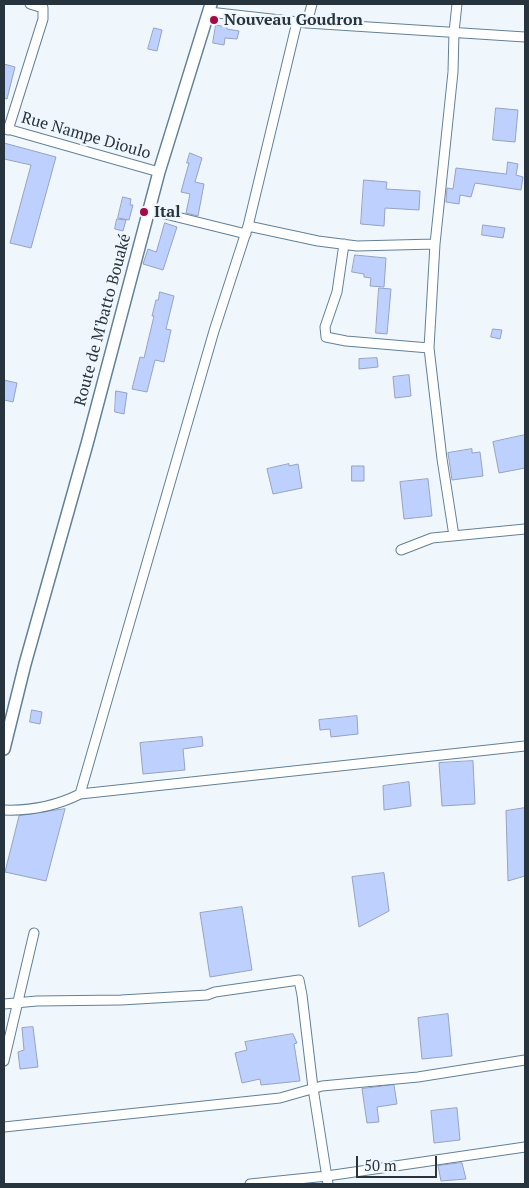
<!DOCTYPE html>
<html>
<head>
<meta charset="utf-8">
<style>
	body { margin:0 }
	#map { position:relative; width:529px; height:1188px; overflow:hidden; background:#f0f7fc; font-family:"PT Serif",serif }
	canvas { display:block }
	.frame { position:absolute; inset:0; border:5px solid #27343e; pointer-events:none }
	.scale { position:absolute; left:356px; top:1156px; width:81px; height:22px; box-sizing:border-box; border:2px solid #27343e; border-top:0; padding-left:6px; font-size:15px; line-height:18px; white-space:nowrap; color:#27343e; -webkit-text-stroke:4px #f0f7fc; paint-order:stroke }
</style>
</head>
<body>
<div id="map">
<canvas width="529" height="1188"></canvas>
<div class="frame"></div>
<div class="scale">50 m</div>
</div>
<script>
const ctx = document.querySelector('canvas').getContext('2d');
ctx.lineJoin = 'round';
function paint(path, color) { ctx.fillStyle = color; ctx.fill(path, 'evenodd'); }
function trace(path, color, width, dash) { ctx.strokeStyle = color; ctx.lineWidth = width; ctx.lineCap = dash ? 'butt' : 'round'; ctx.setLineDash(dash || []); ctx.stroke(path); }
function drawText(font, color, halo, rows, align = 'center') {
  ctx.font = font + ' "PT Serif",serif'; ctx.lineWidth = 5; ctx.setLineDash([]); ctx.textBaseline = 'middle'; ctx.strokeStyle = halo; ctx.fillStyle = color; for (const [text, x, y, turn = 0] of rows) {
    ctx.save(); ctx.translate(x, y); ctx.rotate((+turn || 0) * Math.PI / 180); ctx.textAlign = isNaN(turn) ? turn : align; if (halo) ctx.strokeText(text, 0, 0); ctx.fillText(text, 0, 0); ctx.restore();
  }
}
const building = new Path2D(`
	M216,25L227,27V29L239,31L237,39L225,38L224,45L213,43Z
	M154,28L162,30L157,51L148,49Z
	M4,64L15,67L7,99L4,98Z
	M496,108L518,110L515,142L493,140Z
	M4,143L56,157L31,248L10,243L31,165L4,159Z
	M190,153L202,158L195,182L204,184L198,216L186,213L190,194L181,192L189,163H187Z
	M508,162L518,164L516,175L523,177L521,190L475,183L471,197L460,195L459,204L446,202L447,188L453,189L456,168L506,174Z
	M364,180L387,182L386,189L420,191L419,210L385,208L384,226L361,224Z
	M123,197L131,199L130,205H133L129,220L118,218Z
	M117,219L126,220L123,231L115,229Z
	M165,223L177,227L163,270L143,264L148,249L156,252Z
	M483,225L505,228L503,238L482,235Z
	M355,255L386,258L384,287L370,286L371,278L364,277V274L352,272Z
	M379,288L391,289L387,334L376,333Z
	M160,292L174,296L166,329L171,330L164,362L155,360L147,392L132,389L140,357L144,358L154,316H152L156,300H158Z
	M493,329L502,330L500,339L491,337Z
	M377,358L378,367L359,369V359Z
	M409,375L411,396L395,398L393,377Z
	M4,380L17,383L13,402L4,400Z
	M116,391L127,393L124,414L115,412Z
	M525,435V468L499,473L493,442Z
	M472,449V453L480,452L483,476L452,480L448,453Z
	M289,464V466L298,464L302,488L273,494L267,469Z
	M352,466H364V481H352Z
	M428,479L432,516L404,519L400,482Z
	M32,710L42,712L40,724L30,722Z
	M357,716L358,734L331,737L330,729L320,730L319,720Z
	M202,737L203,746L183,749L185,770L143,774L140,743Z
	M473,761L475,804L442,806L439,763Z
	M409,782L411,806L384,810L383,786Z
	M525,808V876L508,881L506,811Z
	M65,809L46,881L5,872L19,816Z
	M384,873L389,911L359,927L352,877Z
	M242,907L252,970L210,977L200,913Z
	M448,1014L452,1056L422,1059L418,1018Z
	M33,1027L38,1067L20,1069L18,1052L24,1050L22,1028Z
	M293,1034L297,1043L294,1044L300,1081L261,1085L260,1079L242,1083L235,1053L247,1050L245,1042Z
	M394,1085L397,1104L377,1107L379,1122L367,1123L362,1089Z
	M457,1108L460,1140L434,1143L431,1111Z
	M462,1163L466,1179L441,1181L438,1166Z`);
paint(building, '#bed0fd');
trace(building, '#95a2c2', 1);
const minor = new Path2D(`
	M209,12L307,23L525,37
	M307,23L312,4
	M4,128L159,172
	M8,130L43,19V8L30,4
	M149,210L246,234
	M248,226L318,241L357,246L435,244
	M344,244L337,292L325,327L326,337L346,341L429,348
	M454,536L442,459L429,348L435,244L453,72L454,32L457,4
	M401,550L432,538L525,529
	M80,794L214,331L248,226L297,22
	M4,810C30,811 56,806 80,794L525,746
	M4,1004L37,1001L121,1000L207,995L215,992L299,980L302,995L313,1088L328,1184
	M4,1061L34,933
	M4,1127L280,1098L322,1086L418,1077L525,1060
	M250,1184L327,1176L525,1147`);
const tertiary = new Path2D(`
	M4,749L25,664L87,444L159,172L211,4`);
trace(minor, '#638097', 11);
trace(tertiary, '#638097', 14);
trace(minor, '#fff', 9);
trace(tertiary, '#fff', 11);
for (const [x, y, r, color] of [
	[214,20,5,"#a40a43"],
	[144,212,5,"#a40a43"]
]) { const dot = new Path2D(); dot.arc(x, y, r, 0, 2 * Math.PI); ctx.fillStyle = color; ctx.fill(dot); trace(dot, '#f0f7fc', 2); }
drawText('bold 16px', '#27343e', '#f0f7fc', [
	["Nouveau Goudron",224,20],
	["Ital",154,212]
], 'left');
drawText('16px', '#27343e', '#f0f7fc', [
	["Rue Nampe Dioulo",86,136,16],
	["Route de M'batto Bouaké",103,320,-75]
]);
</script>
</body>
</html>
